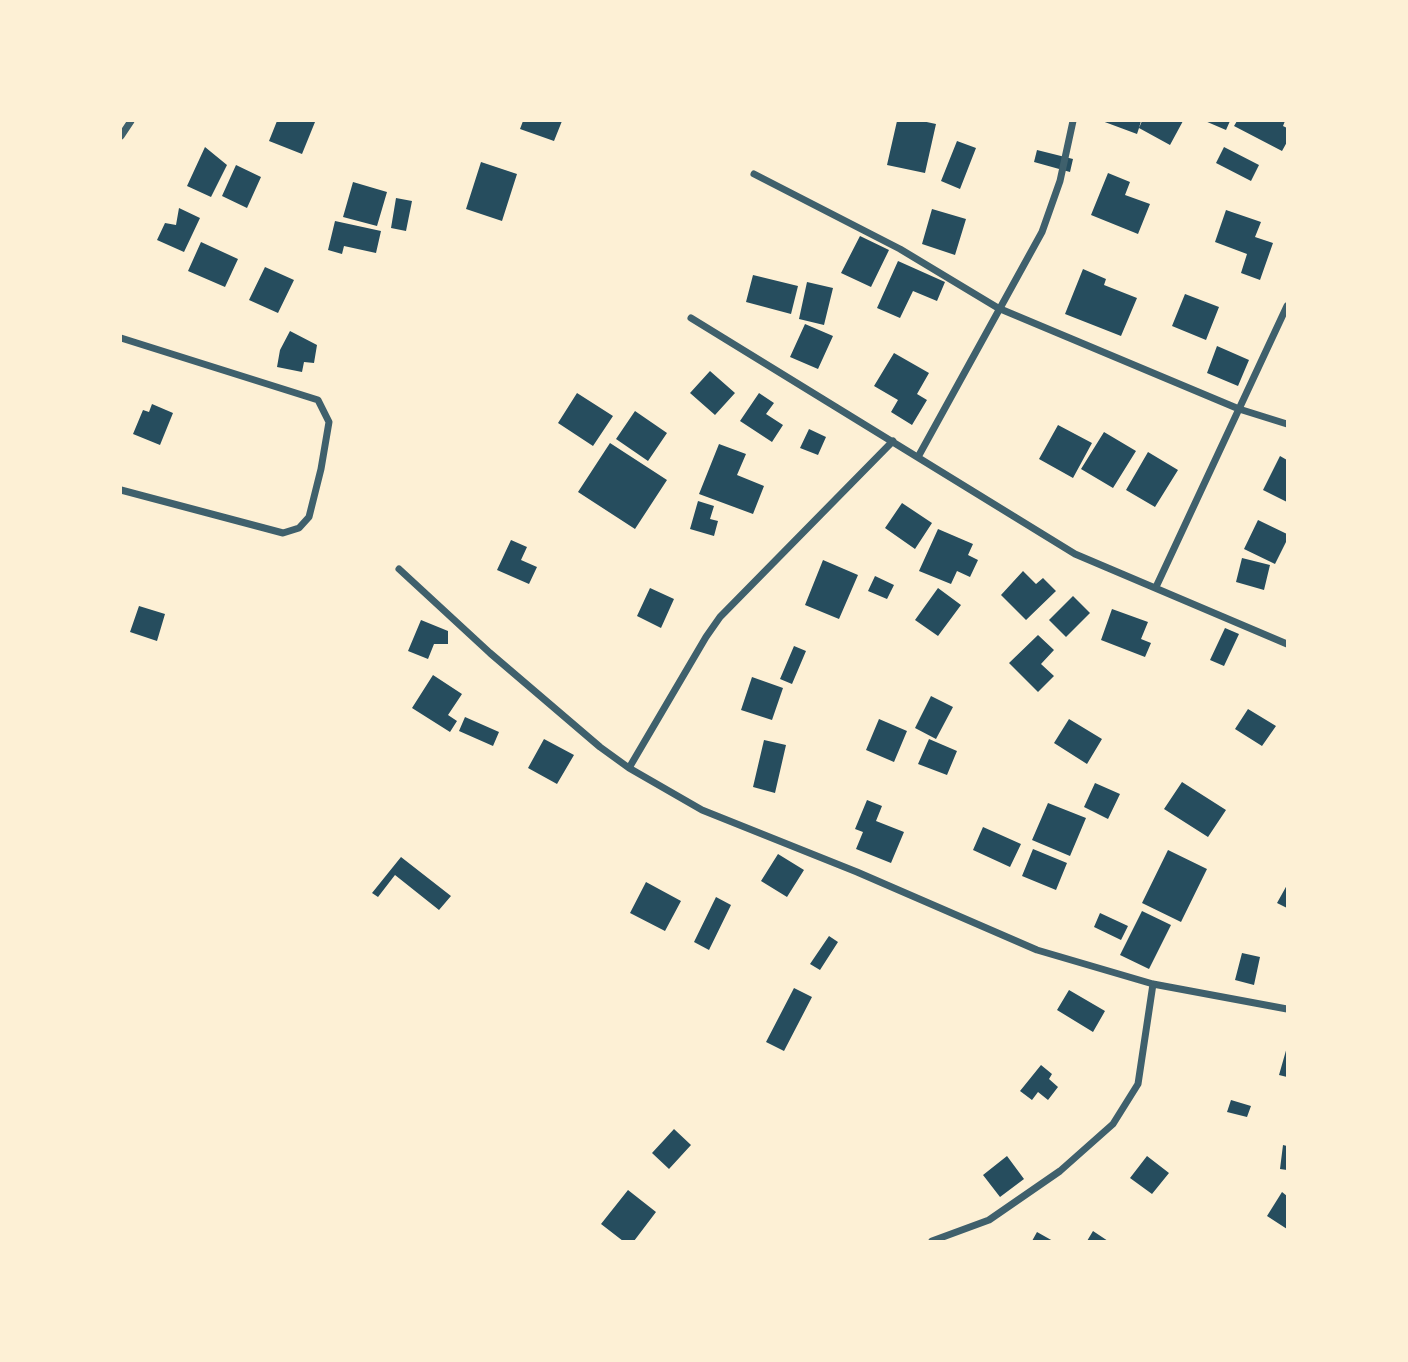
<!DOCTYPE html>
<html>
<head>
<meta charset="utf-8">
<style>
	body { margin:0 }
	#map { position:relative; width:1408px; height:1362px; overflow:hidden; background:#fdf0d5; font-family:Jost,sans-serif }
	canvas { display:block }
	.frame { position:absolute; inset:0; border:122px solid #fdf0d5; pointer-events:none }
</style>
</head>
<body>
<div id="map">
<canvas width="1408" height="1362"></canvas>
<div class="frame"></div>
</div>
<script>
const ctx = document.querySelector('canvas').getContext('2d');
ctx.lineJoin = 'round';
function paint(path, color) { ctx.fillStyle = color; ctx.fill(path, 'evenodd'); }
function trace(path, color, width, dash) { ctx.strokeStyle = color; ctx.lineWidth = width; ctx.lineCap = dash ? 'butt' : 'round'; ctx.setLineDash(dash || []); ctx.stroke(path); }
paint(new Path2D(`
	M277,121L315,122L302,154L269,141Z
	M523,121H562L554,141L520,129Z
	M897,121H922L936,124L925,173L887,165Z
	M1102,121H1141L1139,128L1142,121H1183L1170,145L1139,128L1137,134Z
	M1205,121H1230L1226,130Z
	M1237,121H1285L1283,126L1287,128V142L1282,151L1234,126Z
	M957,141L976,148L960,189L941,181Z
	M205,147L227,165L211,197L187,186Z
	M1224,147L1259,165L1251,181L1216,163Z
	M1037,150L1073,159L1070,172L1034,162Z
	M481,162L517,174L502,221L466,209Z
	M236,165L261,177L247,208L222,196Z
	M1108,173L1130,182L1125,195L1150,204L1138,234L1091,215Z
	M353,182L387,192L377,226L343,217Z
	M396,198L412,201L406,231L391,228Z
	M179,208L200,218L184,252L157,240L165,223L176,225Z
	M932,209L966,219L955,255L922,244Z
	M1226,210L1261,222L1255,237L1273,243L1260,280L1241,273L1247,254L1215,242Z
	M335,221L381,231L376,253L344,246L342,254L328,250Z
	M860,236L889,250L871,287L841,273Z
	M201,242L238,259L225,287L188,271Z
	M898,261L945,282L937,301L913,291L900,318L877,308Z
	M265,267L294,280L278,313L249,300Z
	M1083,269L1106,279L1104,285L1137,298L1121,336L1065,314Z
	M753,275L798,286L791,314L746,302Z
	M807,282L833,288L824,325L799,319Z
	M1185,294L1219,307L1206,340L1172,326Z
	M805,324L833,336L818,369L790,357Z
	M290,331L317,345L314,363L304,362L302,372L277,367L280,350Z
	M1217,346L1249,360L1238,386L1207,373Z
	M894,353L929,373L917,394L927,400L912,425L891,412L898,400L874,386Z
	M710,371L735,393L715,415L690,393Z
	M577,393L613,416L593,446L558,423Z
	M759,393L774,403L766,414L783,425L772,442L740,421Z
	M152,404L173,413L160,445L133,434L143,410L149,412Z
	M635,411L667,433L648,461L616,439Z
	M1058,425L1092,443L1073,478L1039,459Z
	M809,429L826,437L818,455L800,448Z
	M1104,432L1136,451L1113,488L1081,469Z
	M610,443L667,480L635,529L578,492Z
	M719,444L746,454L737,475L764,486L753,514L699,494Z
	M1148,452L1178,470L1155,507L1126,490Z
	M1280,456L1287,460V502L1263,490Z
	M698,501L714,506L710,519L718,521L714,536L690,529Z
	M902,503L932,523L915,549L885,528Z
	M1258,520L1287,534V540L1275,564L1244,549Z
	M938,529L973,544L968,555L978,560L970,577L957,571L951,584L919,571Z
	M511,540L527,547L521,560L537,567L529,584L497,570Z
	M1242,558L1270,565L1264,590L1236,582Z
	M823,560L858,575L839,619L805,605Z
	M1023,571L1036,584L1043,578L1056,591L1026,620L1001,595Z
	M875,576L894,585L887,599L868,591Z
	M650,588L674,599L661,628L637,616Z
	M938,588L961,605L938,636L915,620Z
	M1073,596L1090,613L1066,637L1049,620Z
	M139,606L165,614L157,641L130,632Z
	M1112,609L1148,622L1141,639L1151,643L1145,657L1101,640Z
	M421,620L448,631V644H434L428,659L408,651Z
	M1225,628L1239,634L1224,666L1210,660Z
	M1038,635L1054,650L1041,664L1054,676L1038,692L1009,663Z
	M794,646L806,651L792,684L780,679Z
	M433,675L462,694L448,715L457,721L450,732L412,708Z
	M752,677L783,688L772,720L741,710Z
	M931,696L953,707L936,739L915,728Z
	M1248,709L1276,726L1262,746L1235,729Z
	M465,717L499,732L493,746L459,731Z
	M879,719L907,731L894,762L866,750Z
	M1069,719L1102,739L1087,764L1054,743Z
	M544,739L574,755L557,784L528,768Z
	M929,739L957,751L947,775L918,764Z
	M764,740L786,745L775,793L753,787Z
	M1182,782L1226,810L1208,837L1164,809Z
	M1095,783L1120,794L1108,819L1084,807Z
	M867,800L882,806L876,821L904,832L891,863L856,849L863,832L855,829Z
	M1048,803L1086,818L1070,856L1032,840Z
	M983,827L1021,844L1010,867L973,850Z
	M1033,849L1067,863L1056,890L1022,876Z
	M1168,850L1207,869L1181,922L1142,903Z
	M778,854L804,870L787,897L761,881Z
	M401,857L451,896L439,910L395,875L378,897L372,893Z
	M646,882L681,901L665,931L630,913Z
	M1287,885V908L1277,903Z
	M716,897L731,905L709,950L694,942Z
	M1142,911L1171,925L1149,969L1120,955Z
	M1100,913L1128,926L1121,940L1094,927Z
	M829,936L838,942L820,970L810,964Z
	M1242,953L1260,957L1254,985L1235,980Z
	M794,988L812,997L784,1051L766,1042Z
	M1069,990L1105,1011L1093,1032L1057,1010Z
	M1287,1047V1077L1279,1075Z
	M1041,1065L1052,1074L1049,1079L1058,1087L1048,1100L1038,1092L1032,1100L1020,1091Z
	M1231,1100L1251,1106L1247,1117L1227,1112Z
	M674,1129L691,1145L669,1169L652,1153Z
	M1283,1145L1287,1146V1170L1280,1169Z
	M1007,1156L1024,1179L1000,1197L983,1175Z
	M1147,1156L1169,1173L1152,1194L1130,1178Z
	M628,1190L656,1212L634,1241H623L601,1224Z
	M1282,1192L1287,1196V1229L1267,1216Z
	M1093,1231L1108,1241H1087Z
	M1037,1232L1053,1241H1032Z`), '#264d5e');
trace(new Path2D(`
	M121,136L131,121
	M754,174L900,249L998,308L1239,409L1287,424
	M691,318L1075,554L1287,644
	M121,338L318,400L329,422L321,469L309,517L299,528L283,533L121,490
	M918,457L1042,232L1060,181L1073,121
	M399,569L490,653L600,747L629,768L702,810L857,872L1037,950L1153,984L1287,1009
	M1156,587L1287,306
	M629,768L706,637L720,617L893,441
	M932,1241L989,1220L1060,1171L1113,1124L1138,1084L1153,984`), '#3f606c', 7);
</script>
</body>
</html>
